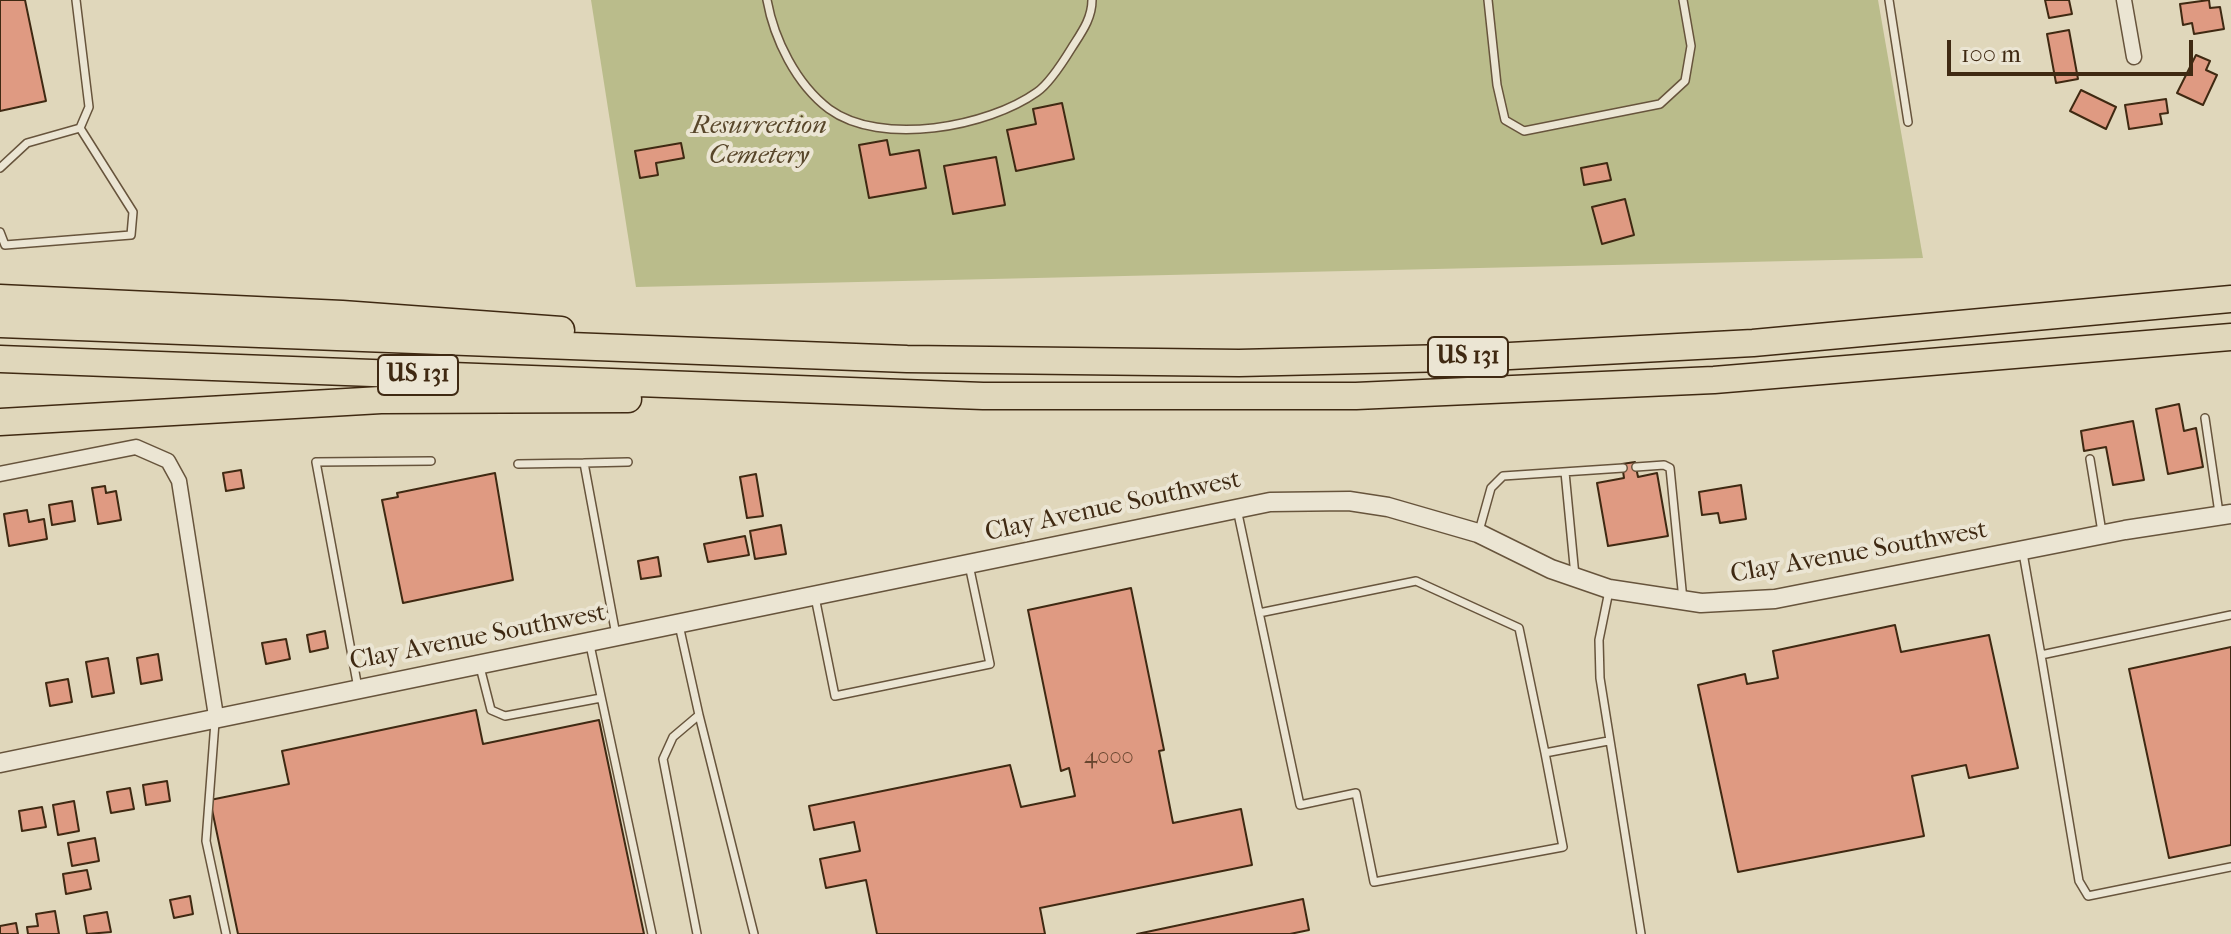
<!DOCTYPE html>
<html>
<head>
<meta charset="utf-8">
<style>
	body { margin:0 }
	#map { position:relative; width:2231px; height:934px; overflow:hidden; background:#e0d7bb; font-family:"IM FELL French Canon",serif }
	canvas { display:block }
	.scale { position:absolute; left:1947px; top:40px; width:246px; height:36px; box-sizing:border-box; border:4px solid #3f2912; border-top:0; padding-left:10px; font-size:24px; line-height:28px; white-space:nowrap; color:#3f2912; -webkit-text-stroke:6px #ebe5d3; paint-order:stroke }
</style>
</head>
<body>
<div id="map">
<canvas width="2231" height="934"></canvas>
<div class="scale">100 m</div>
</div>
<script>
const ctx = document.querySelector('canvas').getContext('2d');
ctx.lineJoin = 'round';
function paint(path, color) { ctx.fillStyle = color; ctx.fill(path, 'evenodd'); }
function trace(path, color, width, dash) { ctx.strokeStyle = color; ctx.lineWidth = width; ctx.lineCap = dash ? 'butt' : 'round'; ctx.setLineDash(dash || []); ctx.stroke(path); }
function drawText(font, color, halo, rows, align = 'center') {
  ctx.font = font + ' "IM FELL French Canon",serif'; ctx.lineWidth = 8; ctx.setLineDash([]); ctx.textBaseline = 'middle'; ctx.strokeStyle = halo; ctx.fillStyle = color; for (const [text, x, y, turn = 0] of rows) {
    ctx.save(); ctx.translate(x, y); ctx.rotate((+turn || 0) * Math.PI / 180); ctx.textAlign = isNaN(turn) ? turn : align; if (halo) ctx.strokeText(text, 0, 0); ctx.fillText(text, 0, 0); ctx.restore();
  }
}
paint(new Path2D(`
	M591,0H1878L1923,258L636,287Z`), '#babc8b');
const building = new Path2D(`
	M0,0H25L46,101L0,111Z
	M2045,0H2069L2072,14L2049,18Z
	M2209,0L2210,8L2220,7L2224,29L2194,34L2192,23L2183,25L2180,4Z
	M2069,30L2078,79L2056,83L2047,34Z
	M2196,55L2210,61L2206,70L2217,75L2203,105L2177,93Z
	M2081,90L2116,107L2106,129L2070,111Z
	M2166,99L2168,113L2160,114L2162,124L2129,129L2125,105Z
	M1062,103L1074,159L1016,171L1007,130L1036,124L1033,109Z
	M887,140L890,155L919,150L926,188L869,198L859,145Z
	M681,143L684,158L656,163L658,175L640,178L635,151Z
	M996,157L1005,205L953,214L944,166Z
	M1607,163L1611,180L1584,185L1581,168Z
	M1625,199L1634,235L1602,244L1592,207Z
	M2179,404L2184,431L2196,428L2203,467L2168,474L2156,409Z
	M2133,421L2144,480L2113,485L2106,447L2084,451L2081,431Z
	M1635,462L1638,477L1657,473L1668,536L1608,546L1597,483L1624,478L1622,464Z
	M241,470L244,488L226,491L223,473Z
	M495,473L513,580L403,603L382,500L398,497L397,493Z
	M756,474L763,516L747,518L740,477Z
	M1741,485L1746,519L1720,523L1718,513L1702,515L1699,492Z
	M105,486L106,493L116,491L121,520L98,524L92,488Z
	M72,501L75,521L52,525L49,505Z
	M27,510L29,522L44,519L47,539L9,546L4,514Z
	M781,525L786,554L755,559L750,531Z
	M745,536L749,555L708,562L704,544Z
	M658,557L661,576L641,579L638,561Z
	M1131,588L1164,750L1159,751L1173,823L1241,809L1252,865L1040,908L1045,934H877L866,880L826,888L820,859L860,851L854,822L814,830L809,806L1010,765L1021,807L1075,796L1069,768L1061,771L1028,610Z
	M1895,625L1901,652L1989,635L2018,768L1969,778L1966,765L1912,776L1924,836L1738,872L1698,685L1745,674L1747,684L1778,678L1773,651Z
	M325,631L328,648L310,652L307,635Z
	M286,639L290,659L266,664L262,643Z
	M2231,647V845L2169,858L2129,669Z
	M158,654L162,680L141,684L137,658Z
	M108,658L114,693L92,697L86,662Z
	M68,679L72,702L50,706L46,683Z
	M476,710L483,744L599,720L644,934H238L210,800L289,784L282,751Z
	M167,781L170,801L146,805L143,785Z
	M130,788L134,809L111,813L107,792Z
	M74,801L79,831L58,835L53,805Z
	M42,807L46,827L22,831L19,811Z
	M95,838L99,861L72,866L68,843Z
	M87,870L91,889L66,894L63,874Z
	M190,896L193,914L174,918L170,900Z
	M1303,899L1309,930L1290,934H1137Z
	M55,911L59,934H28L27,927L38,926L36,914Z
	M107,912L111,932L87,934L84,916Z
	M16,923L18,934H0V926Z`);
paint(building, '#df9a82');
trace(building, '#3f2912', 2);
const service = new Path2D(`
	M767,0C774,39 796,84 829,109C881,147 988,127 1037,92C1050,83 1063,62 1071,49C1081,33 1092,19 1092,0
	M1488,0L1497,85L1505,120L1524,131L1660,104L1685,81L1691,46L1683,0
	M1889,0L1908,122
	M0,168L27,143L80,128
	M0,232L5,245L131,235L133,212L80,128L89,107L76,0
	M2205,418L2219,513
	M2090,459L2102,532
	M584,463L628,462
	M518,464L584,463L616,635
	M1636,467L1664,465L1670,468L1683,600
	M1565,472L1575,576
	M1237,509L1300,805L1356,793L1374,882L1563,847L1545,753
	M1479,531L1491,488L1503,476L1623,468
	M2023,553L2041,655L2231,615
	M1609,591L1599,640L1600,678L1641,934
	M815,597L835,696L990,664L969,565
	M1259,613L1416,581L1519,628L1545,753L1608,741
	M679,625L699,715L673,737L663,759L697,934
	M590,645L652,934
	M2041,655L2079,881L2088,896L2231,867
	M480,667L491,710L505,716L601,698
	M358,688L316,462L431,461
	M699,715L754,934
	M215,722L206,841L226,934`);
const minor = new Path2D(`
	M2124,0L2134,57
	M0,474L136,447L168,461L179,481L216,716`);
const tertiary = new Path2D(`
	M0,763L1270,502L1349,501L1388,507L1478,533L1551,569L1609,589L1701,603L1775,599L2125,530L2231,514`);
const motorway = new Path2D(`
	M0,298L342,314L561,330
	M0,324L907,359L1239,363L1491,357L1753,343L2231,299
	M0,359L983,396H1356L1714,380L2231,337
	M0,422L381,400L628,399`);
trace(service, '#67543c', 10);
trace(minor, '#67543c', 17);
trace(tertiary, '#67543c', 21);
trace(motorway, '#3f2912', 29);
trace(service, '#ebe5d3', 7);
trace(minor, '#ebe5d3', 14);
trace(tertiary, '#ebe5d3', 18);
trace(motorway, '#e0d7bb', 26);
drawText('22px', '#67452e', null, [
	["4000",1109,758]
]);
for (const [x, y, w] of [
	[1468,357,80],
	[418,375,80]
]) { const box = new Path2D(); box.roundRect(x - w / 2, y - 20, w, 40, 6); ctx.fillStyle = '#ebe5d3'; ctx.fill(box); trace(box, '#3f2912', 2); }
drawText('bold 24px', '#3f2912', null, [
	["US 131",1468,357],
	["US 131",418,375]
]);
drawText('italic 26px', '#58462a', '#ebe5d3', [
	["Resurrection",759,127],
	["Cemetery",759,157]
]);
drawText('26px', '#3f2912', '#ebe5d3', [
	["Clay Avenue Southwest",1113,507,-12],
	["Clay Avenue Southwest",1859,553,-10],
	["Clay Avenue Southwest",478,638,-11]
]);
</script>
</body>
</html>
